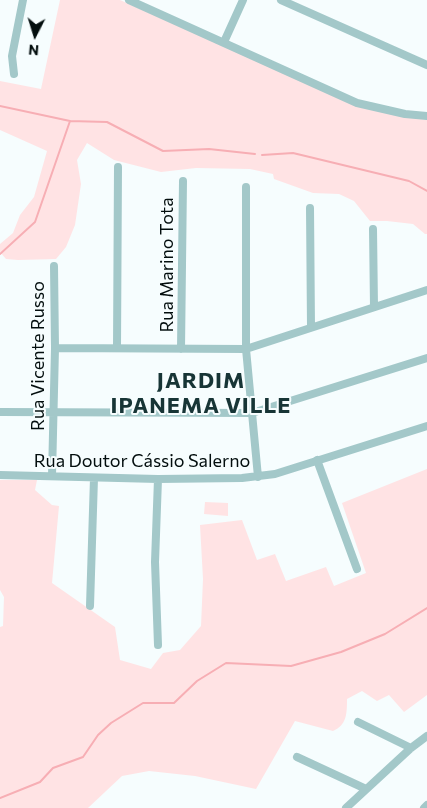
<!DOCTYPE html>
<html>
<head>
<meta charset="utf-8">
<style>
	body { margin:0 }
	#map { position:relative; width:427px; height:808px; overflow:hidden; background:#f6fdfe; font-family:Commissioner,sans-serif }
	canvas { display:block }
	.north { position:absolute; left:10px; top:10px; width:50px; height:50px; -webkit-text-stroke:4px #f6fdfe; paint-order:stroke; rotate:185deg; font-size:14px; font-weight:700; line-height:20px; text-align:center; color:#030e0e }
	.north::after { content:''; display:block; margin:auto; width:18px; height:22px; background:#030e0e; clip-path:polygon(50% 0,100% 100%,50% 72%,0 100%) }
</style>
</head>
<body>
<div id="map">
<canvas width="427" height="808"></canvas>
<div class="north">N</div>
</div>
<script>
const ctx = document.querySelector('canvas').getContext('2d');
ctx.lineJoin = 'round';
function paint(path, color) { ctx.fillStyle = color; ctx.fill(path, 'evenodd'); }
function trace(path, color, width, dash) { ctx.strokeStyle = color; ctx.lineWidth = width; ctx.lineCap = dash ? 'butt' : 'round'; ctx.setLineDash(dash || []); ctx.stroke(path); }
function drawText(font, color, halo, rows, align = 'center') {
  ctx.font = font + ' Commissioner,sans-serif'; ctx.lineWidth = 4; ctx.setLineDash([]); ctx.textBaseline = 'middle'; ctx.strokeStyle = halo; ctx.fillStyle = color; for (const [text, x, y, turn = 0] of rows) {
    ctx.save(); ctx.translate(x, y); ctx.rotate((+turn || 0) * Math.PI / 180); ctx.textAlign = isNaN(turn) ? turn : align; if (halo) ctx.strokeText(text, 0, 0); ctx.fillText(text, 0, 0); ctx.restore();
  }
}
paint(new Path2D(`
	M60,0H120L357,106L427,119V234H425L413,224L387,221H370L354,201L339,194L313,193L274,179L273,174L250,169L196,168L161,172L114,160L87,143L77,160L81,184L75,225L66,247L56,259L18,260L6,259L0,252V244L13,233L20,215L34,197L47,151L0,130V81L41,89Z
	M427,469V695L404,712L389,695L377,701L362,691L347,699C347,713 347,725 333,731L295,721L256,789L195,776L149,771L122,776L88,808H0V627L3,626L4,597L0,590V480H37L35,490L52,505L59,506L52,583L115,627L120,660L151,669L163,653L180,650L201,626L203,579L200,525L242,520L257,560L275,554L286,581L326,567L334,586L366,573L342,503Z
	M205,502L228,503V516L204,514Z`), '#ffe3e4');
trace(new Path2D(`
	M0,106L70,121L107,122L163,151L209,149L255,154
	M262,155L293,153L409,181L427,191
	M0,254L35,222L70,121
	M0,798L40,782L53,768L83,757L98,735L111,723L143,703H174L197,681L226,663L291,666L341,652L385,634L427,608`), '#f7aeb4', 2);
trace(new Path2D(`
	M129,0L357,103L405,114L427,116
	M281,0L427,65
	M224,42L243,0
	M14,74L12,56L23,0
	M246,187V349L258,477
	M310,208L311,327
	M373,229L374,307
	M55,348L246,349L427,290
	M117,348L118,167
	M181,349L183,181
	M0,412L252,413L427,358
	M317,460L357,569
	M0,475L158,479L242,478L275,474L427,426
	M52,476L55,348L54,266
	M90,606L94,478
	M158,645L155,562L158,479
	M358,722L411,748
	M297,757L366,789
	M346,808L411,748L427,736
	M424,808L427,805`), '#a3c8c9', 8);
drawText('18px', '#030e0e', '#f6fdfe', [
	["Rua Marino Tota",167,265,-90],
	["Rua Vicente Russo",38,356,-90],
	["Rua Doutor Cássio Salerno",142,461]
]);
ctx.letterSpacing = '1px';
drawText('bold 22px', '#173536', '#f6fdfe', [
	["JARDIM",201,381],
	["IPANEMA VILLE",201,406]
]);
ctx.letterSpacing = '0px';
</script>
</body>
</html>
